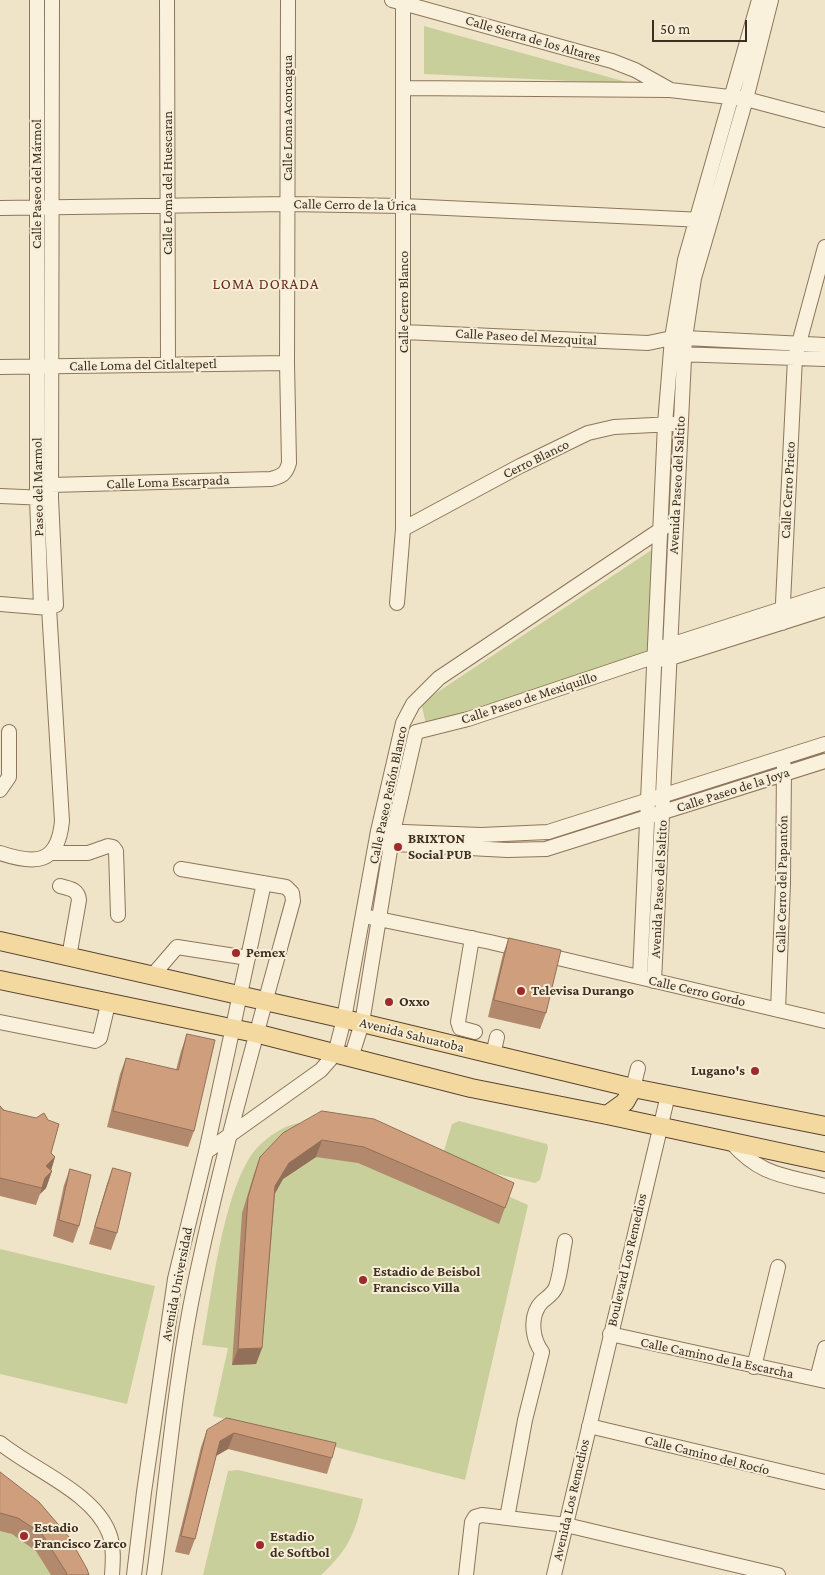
<!DOCTYPE html>
<html>
<head>
<meta charset="utf-8">
<style>
	body { margin:0 }
	#map { position:relative; width:825px; height:1575px; overflow:hidden; background:#f0e4c8; font-family:"Crimson Pro",serif }
	canvas { display:block }
	.scale { position:absolute; left:652px; top:20px; width:95px; height:22px; box-sizing:border-box; border:2px solid #3d2e20; border-top:0; padding-left:6px; font-size:15px; line-height:18px; white-space:nowrap; color:#3d2e20; -webkit-text-stroke:4px #f7eed8; paint-order:stroke }
</style>
</head>
<body>
<div id="map">
<canvas width="825" height="1575"></canvas>
<div class="scale">50 m</div>
</div>
<script>
const ctx = document.querySelector('canvas').getContext('2d');
ctx.lineJoin = 'round';
function paint(path, color) { ctx.fillStyle = color; ctx.fill(path, 'evenodd'); }
function trace(path, color, width, dash) { ctx.strokeStyle = color; ctx.lineWidth = width; ctx.lineCap = dash ? 'butt' : 'round'; ctx.setLineDash(dash || []); ctx.stroke(path); }
function drawText(font, color, halo, rows, align = 'center') {
  ctx.font = font + ' "Crimson Pro",serif'; ctx.lineWidth = 4; ctx.setLineDash([]); ctx.textBaseline = 'middle'; ctx.strokeStyle = halo; ctx.fillStyle = color; for (const [text, x, y, turn = 0] of rows) {
    ctx.save(); ctx.translate(x, y); ctx.rotate((+turn || 0) * Math.PI / 180); ctx.textAlign = isNaN(turn) ? turn : align; if (halo) ctx.strokeText(text, 0, 0); ctx.fillText(text, 0, 0); ctx.restore();
  }
}
paint(new Path2D(`
	M424,26L634,84L424,74Z
	M656,547L652,651L426,724L421,703Z
	M321,1121L365,1133L528,1205L465,1480L213,1416L228,1348L202,1345C212,1292 222,1201 250,1157C257,1145 274,1132 288,1126C298,1122 311,1122 321,1121Z
	M459,1121L547,1144L548,1148L540,1180L535,1183L450,1163L443,1154L452,1124Z
	M0,1249L155,1286L127,1404L0,1374Z
	M238,1470L363,1499C355,1534 348,1550 321,1575H203L228,1471Z
	M0,1493L75,1575H0Z`), '#c9cf9b');
const minor = new Path2D(`
	M37,0V498L41,607
	M167,0L168,365
	M392,0L612,61L635,70L669,89
	M403,88L670,90L746,99L825,120
	M0,208L288,204L404,206L703,220
	M404,332L648,343L672,338H685L825,345
	M676,354L825,359
	M0,367L287,363
	M51,485L271,479C282,476 286,474 289,463L287,363L288,0
	M0,496L47,498
	M403,529L520,466L588,433L614,427L673,424
	M397,603L403,529V0
	M0,604L49,608L56,605L51,498L52,0
	M782,623L795,358L825,247
	M664,647L825,595
	M664,660L825,609
	M416,732L468,719L656,656
	M0,790L9,777V732
	M378,831L481,835L548,832L825,744
	M376,843L507,850L546,849L825,761
	M0,853C36,865 58,864 62,821L49,608
	M51,853H88L108,846L113,847L116,851L118,915
	M60,886C70,889 78,889 79,900L69,957
	M364,916L490,942L825,1021
	M472,938L458,1022L460,1028L475,1032
	M152,976L177,947L248,958
	M640,977L665,424L672,338L685,260L759,0
	M654,981L685,338L694,278L746,99L771,0
	M778,1010L783,883L784,766
	M0,1022L95,1041L100,1038L108,1004
	M493,1055L497,1037
	M351,1058L362,1023L393,832L416,732
	M633,1088L638,1068
	M731,1142C761,1176 783,1175 825,1186
	M206,1152L321,1070L335,1054L344,1019L378,831L403,723L413,704L439,678L666,526
	M610,1334L825,1381
	M754,1367L778,1267
	M817,1379L825,1348
	M589,1426L825,1482
	M0,1443C33,1470 93,1492 109,1533C114,1546 113,1561 112,1575
	M507,1518L525,1420L542,1352C533,1340 530,1321 538,1307C542,1299 552,1297 556,1287C561,1273 562,1255 565,1241
	M134,1575L144,1492L175,1279L206,1152L264,883
	M154,1575C167,1478 175,1379 195,1283C222,1154 258,1028 293,901L292,893L286,887L181,869
	M466,1575L472,1522L475,1517L482,1515L566,1525L778,1575
	M554,1575L668,1095`);
const major = new Path2D(`
	M0,941L362,1023L633,1088L825,1126
	M0,980L255,1033L471,1088L607,1115L825,1162
	M607,1115L625,1102L633,1088`);
trace(minor, '#8d765c', 16);
trace(major, '#5b4430', 20);
trace(minor, '#faf1dc', 14);
trace(major, '#f3d9a0', 18);
paint(new Path2D(`
	M509,938L546,1013L540,1029L488,1017L503,954Z
	M187,1034L194,1131L188,1147L107,1127L120,1074L126,1058L176,1070L181,1051Z
	M0,1106L55,1157L51,1170L52,1171L46,1188L40,1194L36,1205L0,1196Z
	M322,1111L514,1183L499,1224L358,1163L316,1157L283,1179L275,1194L262,1348L256,1364L232,1365L242,1213L254,1174L260,1157Z
	M113,1168L117,1233L111,1250L89,1244L107,1184Z
	M70,1169L79,1226L73,1243L53,1236L64,1185Z
	M207,1430L336,1443L332,1458L327,1474L228,1449L216,1456L195,1539L189,1555L175,1552L201,1447Z
	M0,1472L89,1575H51L36,1551L12,1534L0,1531Z`), '#b2896c');
paint(new Path2D(`
	M322,1140L316,1157L283,1179L269,1203L275,1186L289,1163Z
	M55,1157L50,1174L46,1166Z
	M52,1171L46,1188L40,1194L45,1178Z
	M262,1348L256,1364L232,1365L238,1349Z
	M234,1433L228,1449L214,1457L220,1441Z`), '#916f58');
const building = new Path2D(`
	M509,938L561,950L546,1013L494,1000Z
	M187,1034L215,1040L194,1131L113,1111L126,1058L178,1070Z
	M0,1106L3,1110L36,1118L44,1113L48,1120L59,1124L51,1153L55,1157L46,1166L52,1171L45,1178L42,1188L0,1178Z
	M322,1111L374,1119L514,1183L505,1208L364,1147L322,1140L289,1163L275,1186L262,1348L238,1349L248,1197L260,1157L283,1133Z
	M113,1168L131,1173L117,1233L95,1227Z
	M70,1169L91,1175L79,1226L59,1220Z
	M227,1418L336,1443L332,1458L234,1433L220,1441L195,1539L181,1536L207,1430Z
	M0,1472L39,1502L69,1537L87,1569L89,1575H67L66,1572L42,1534L18,1518L0,1513Z`);
paint(building, '#cf9f7d');
trace(building, '#916f58', 1);
for (const [x, y, r, color] of [
	[398,847,5,"#9e2a2b"],
	[236,953,5,"#9e2a2b"],
	[521,991,5,"#9e2a2b"],
	[389,1002,5,"#9e2a2b"],
	[755,1071,5,"#9e2a2b"],
	[363,1280,5,"#9e2a2b"],
	[24,1536,5,"#9e2a2b"],
	[260,1545,5,"#9e2a2b"]
]) { const dot = new Path2D(); dot.arc(x, y, r, 0, 2 * Math.PI); ctx.fillStyle = color; ctx.fill(dot); trace(dot, '#f7eed8', 2); }
drawText('14px', '#3d2e20', '#f7eed8', [
	["Calle Sierra de los Altares",533,39,16],
	["Calle Loma Aconcagua",288,118,-90],
	["Calle Loma del Huescaran",168,183,-90],
	["Calle Paseo del Mármol",37,184,-90],
	["Calle Cerro de la Úrica",355,205,1],
	["Calle Cerro Blanco",404,302,-90],
	["Calle Paseo del Mezquital",526,337,3],
	["Calle Loma del Citlaltepetl",143,365,-1],
	["Cerro Blanco",536,459,-26],
	["Calle Loma Escarpada",168,482,-2],
	["Avenida Paseo del Saltito",677,485,-87],
	["Paseo del Marmol",38,487,-91],
	["Calle Cerro Prieto",788,490,-87],
	["Calle Paseo de Mexiquillo",529,698,-18],
	["Calle Paseo de la Joya",733,790,-18],
	["Calle Paseo Peñón Blanco",388,795,-78],
	["Calle Cerro del Papantón",782,884,-89],
	["Avenida Paseo del Saltito",659,889,-87],
	["Calle Cerro Gordo",697,991,13],
	["Avenida Sahuatoba",412,1035,14],
	["Boulevard Los Remedios",627,1260,-77],
	["Avenida Universidad",177,1284,-79],
	["Calle Camino de la Escarcha",717,1358,12],
	["Calle Camino del Rocío",707,1455,14],
	["Avenida Los Remedios",571,1500,-77]
]);
drawText('bold 14px', '#3d2e20', '#f7eed8', [
	["BRIXTON",408,839],
	["Social PUB",408,855],
	["Pemex",246,953],
	["Televisa Durango",531,991],
	["Oxxo",399,1002],
	["Lugano's",745,1071,"right"],
	["Estadio de Beisbol",373,1272],
	["Francisco Villa",373,1288],
	["Estadio",34,1528],
	["Francisco Zarco",34,1544],
	["Estadio",270,1537],
	["de Softbol",270,1553]
], 'left');
ctx.letterSpacing = '1px';
drawText('15px', '#6b2e1e', '#f7eed8', [
	["LOMA DORADA",266,284]
]);
ctx.letterSpacing = '0px';
</script>
</body>
</html>
